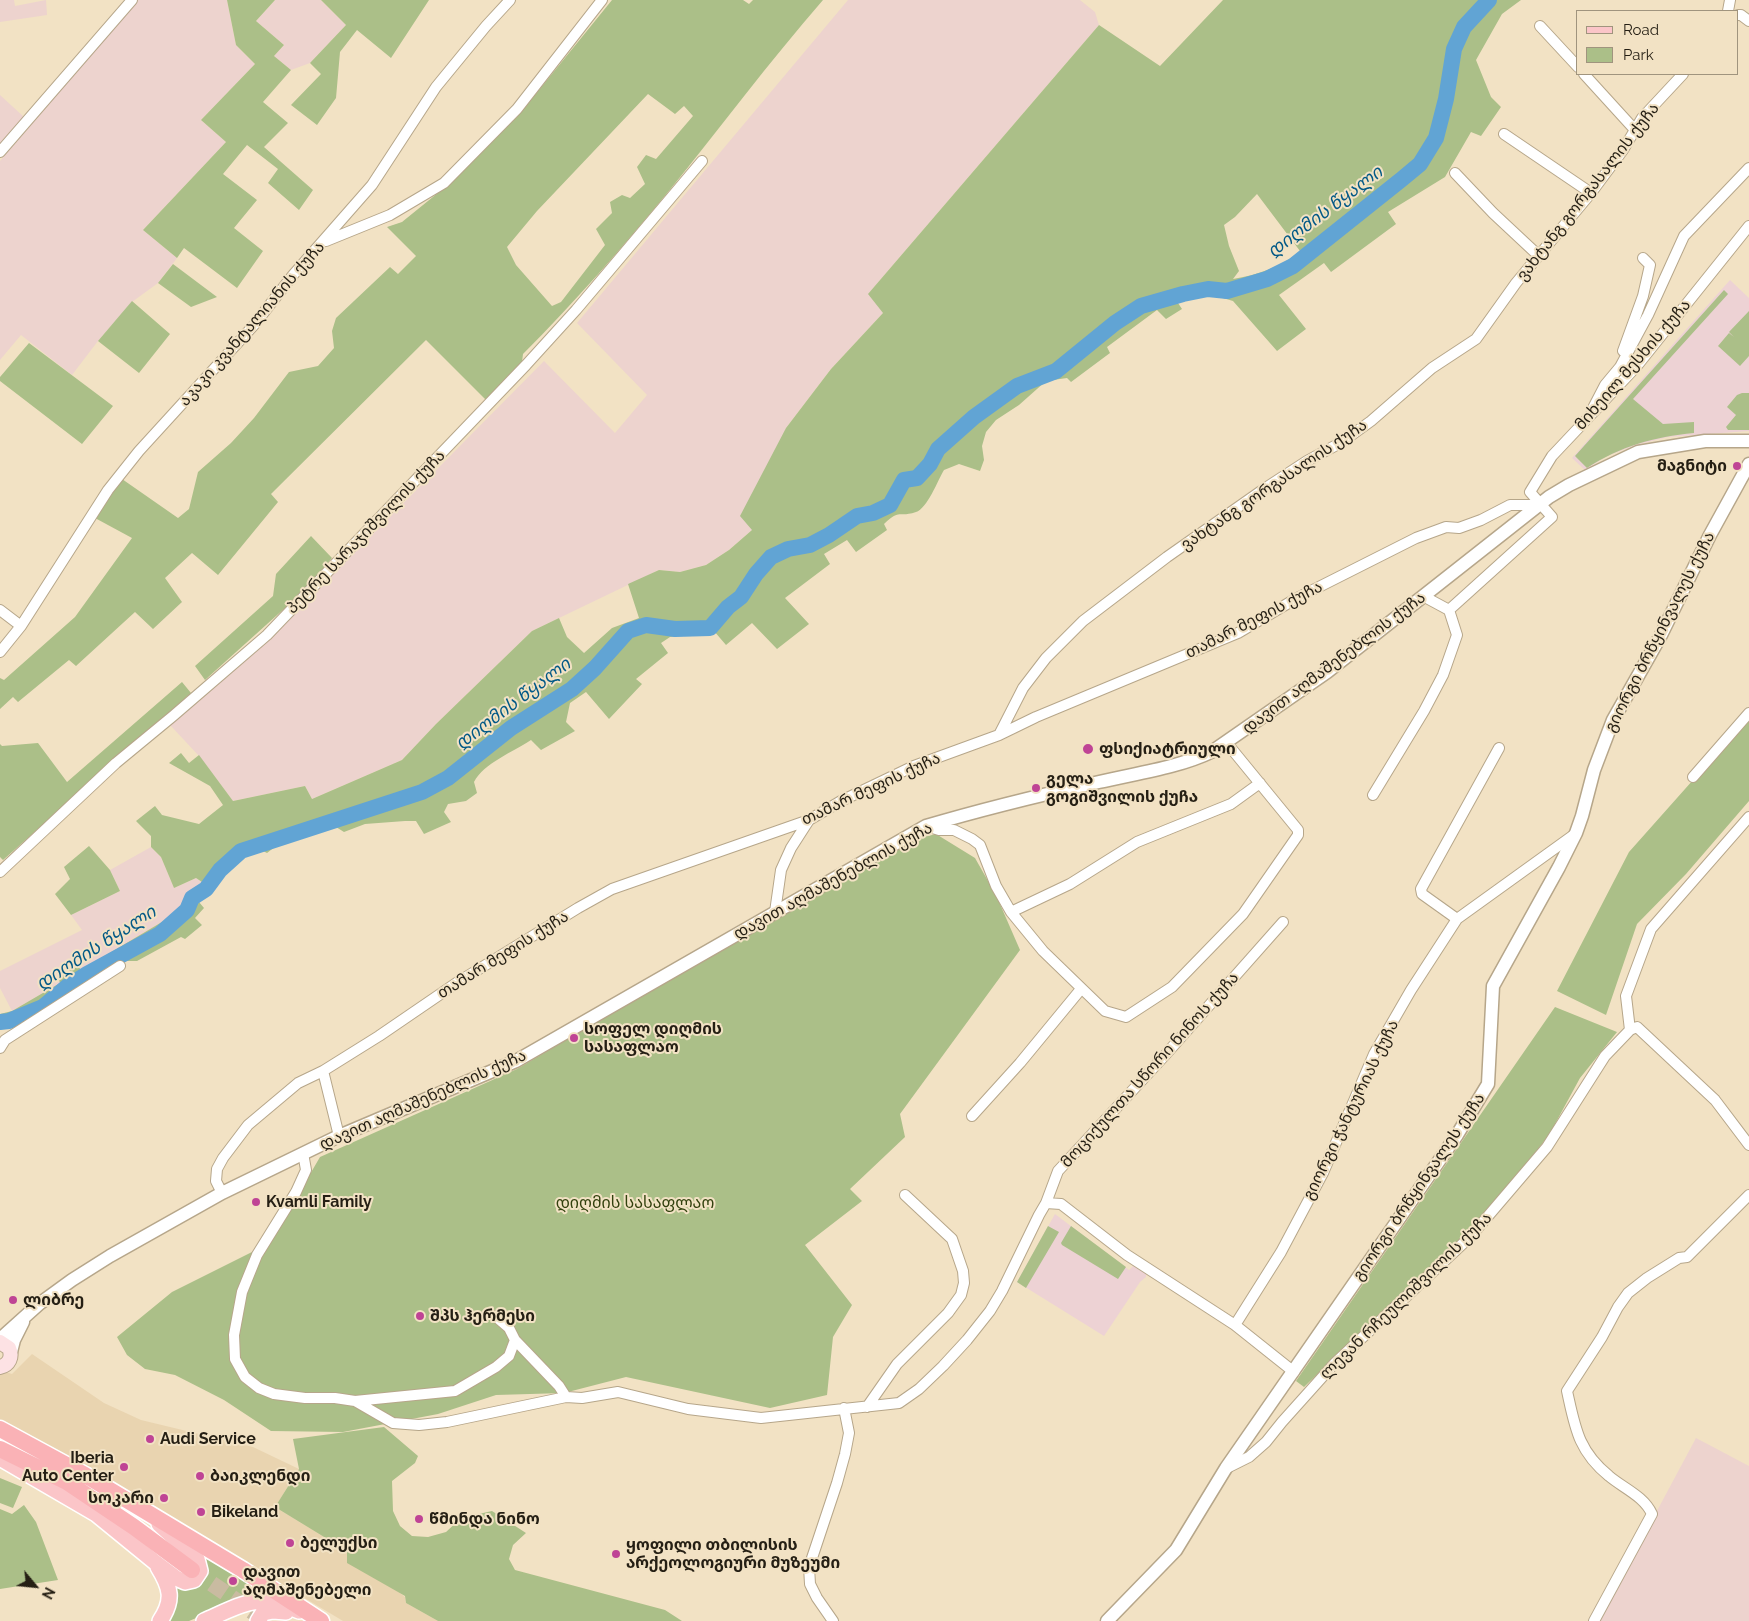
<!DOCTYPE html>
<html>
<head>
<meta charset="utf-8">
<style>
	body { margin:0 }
	#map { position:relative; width:1749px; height:1621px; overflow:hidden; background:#f2e2c4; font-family:Raleway,sans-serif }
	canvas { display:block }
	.legend { position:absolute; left:1576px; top:10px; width:162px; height:65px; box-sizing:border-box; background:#f2e2c4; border:1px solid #a0947e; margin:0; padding:6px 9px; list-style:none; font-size:15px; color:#251f14 }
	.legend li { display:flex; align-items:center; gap:10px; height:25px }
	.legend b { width:25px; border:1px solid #a0947e }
	.north { position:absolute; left:10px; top:1561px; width:50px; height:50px; -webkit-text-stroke:4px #f2e2c4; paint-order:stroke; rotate:118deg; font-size:14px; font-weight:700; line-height:20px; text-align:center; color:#251f14 }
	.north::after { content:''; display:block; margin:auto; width:18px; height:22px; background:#251f14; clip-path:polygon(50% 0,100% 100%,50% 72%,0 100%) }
</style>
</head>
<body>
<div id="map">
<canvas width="1749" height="1621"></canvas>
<ul class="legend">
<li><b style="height:6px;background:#fbc5c8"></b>Road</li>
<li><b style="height:14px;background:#abbf88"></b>Park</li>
</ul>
<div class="north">N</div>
</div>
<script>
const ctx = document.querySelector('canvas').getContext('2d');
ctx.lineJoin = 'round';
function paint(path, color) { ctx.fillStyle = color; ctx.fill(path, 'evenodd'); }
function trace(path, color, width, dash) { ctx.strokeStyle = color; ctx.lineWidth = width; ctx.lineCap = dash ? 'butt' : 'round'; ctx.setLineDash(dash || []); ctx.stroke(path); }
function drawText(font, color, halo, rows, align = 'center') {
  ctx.font = font + ' Raleway,"Noto Sans Georgian",sans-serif'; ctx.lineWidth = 4; ctx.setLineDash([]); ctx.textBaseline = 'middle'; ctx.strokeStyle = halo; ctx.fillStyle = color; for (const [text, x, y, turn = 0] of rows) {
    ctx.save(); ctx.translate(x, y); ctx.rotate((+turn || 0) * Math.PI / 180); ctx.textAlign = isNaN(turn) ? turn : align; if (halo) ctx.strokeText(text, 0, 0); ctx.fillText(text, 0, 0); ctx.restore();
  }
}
paint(new Path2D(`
	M32,1354L104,1403L141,1420L253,1447L299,1469L275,1507L347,1551L405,1597L406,1603L438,1621H343L79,1463L0,1422V1370L12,1374Z`), '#e9d4b0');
paint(new Path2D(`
	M0,0H14L15,6L46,0L47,15L0,22Z
	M138,0H227L236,45L255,64L201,120L226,142L143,230L177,258L158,283L132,302L98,341L72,375L21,335L0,360V161Z
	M275,0H321L346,25L310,63L291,70L274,56L284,45L256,21Z
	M848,0H1080L1095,12L1099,25L869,293L883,313L831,369L786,428L752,530L729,550L706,565L680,572L659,570L532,631L436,724L402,760L312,799L305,786L233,801L199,756L170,725L217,685L274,634L544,361L615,433L647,395L577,323Z
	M0,95L24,117L0,146Z
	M151,847L161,857L174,888L196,878L202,882L177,913L81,970L78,966L58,978L60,983L12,1011L0,988V971L82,930L71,915L120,891L110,870Z
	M1696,1438L1749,1466V1621H1598Z`), '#edd3ce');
paint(new Path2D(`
	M1730,280L1749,298V431L1668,437L1636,445L1607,456L1585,470L1572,458Z
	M1055,1214L1129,1270L1134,1265L1146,1273V1277L1140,1282L1104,1336L1017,1282Z`), '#edd2d4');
paint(new Path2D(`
	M227,0H275L256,21L284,45L274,56L291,70L263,102L288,123L264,147L313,190L299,210L268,183L278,169L247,145L223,174L257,200L234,228L263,251L237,288L184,248L177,258L143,230L226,142L201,120L255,64L236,45Z
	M321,0H429L391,58L357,30L340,52L336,98L317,125L291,105L321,74L310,63L346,25Z
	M612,0H743L749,4L753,0H823C769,62 720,128 668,192C622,248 574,303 523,354L522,362L487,401L426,340L271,494L278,502L218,575L192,553L165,578L182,602L153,629L135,612L76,666L69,660L18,702L13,697L0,709V678L4,680L75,617L132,538L95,518L122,479L178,518L189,509L198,472L231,443L254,418L289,372L318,366L334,348L332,331L336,318L390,267L398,274L416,256L387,227L402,222L444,188L517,117ZM648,94L675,114L684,106L693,116L656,159L646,155L637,167L645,184L630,198L622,195L610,202L612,213L596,229L605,245L561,302L552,306L516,265L507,247L537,211Z
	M1223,0H1521L1502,14L1476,60L1491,97L1501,107L1481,136L1471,132L1445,177L1388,212L1396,224L1331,272L1324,263L1279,295L1306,329L1277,351L1233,301L1216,296L1197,295L1176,300L1182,309L1166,319L1157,310L1107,347L1110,353L1071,382L1067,378L1046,381L1019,405L996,420L986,432L982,446L984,460L980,471L959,464L944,470C938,480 927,509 916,512C899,518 900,508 884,524L887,530L856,552L847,540L824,554L830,564L785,598L809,624L777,649L752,623L726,645L714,631L670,637L661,643L668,653L636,679L642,684L609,719L586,692L570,703L566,722L575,731L541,750L531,740C513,752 484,763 474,782L477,793L466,801L448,804L444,812L451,822L424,834L416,821H405L365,824L344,832L336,827L276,846L267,853L259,849C246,854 233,860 223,872C215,882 209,893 199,902L204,908L195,918L202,925L185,939L181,937L137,961H122L21,1025L19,1022L0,1026V1014L12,1011L60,983L58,977L78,966L81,970L177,913L202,882L196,878L174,888L161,857L151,847V836L136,821L155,806L162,815L199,824L223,805L210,786L169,763L181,753L189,763L199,755L233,801L305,786L312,799L402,760L436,724L532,631L559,618L567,637L584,653L612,628L639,618L628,584L659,570L680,572L706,565L729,550L752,530L740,516L786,428L831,369L883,313L868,294L1099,25L1160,66ZM1257,194L1300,251C1282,267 1257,275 1233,279L1239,271L1229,246L1224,225L1235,217Z
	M173,264L217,297L191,307L158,283Z
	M1724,290L1728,294L1633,399L1663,424L1694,422V433C1654,437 1621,446 1587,468L1575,456Z
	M132,301L170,334L139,373L98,341Z
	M1749,311V356L1740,366L1718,346L1729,333L1734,337L1729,332Z
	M29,343L113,406L82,444L0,381V377Z
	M1742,393H1749V430H1728L1726,427L1736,415L1727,407L1737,395Z
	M311,536L332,558L306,589L205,680L195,666L273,596L276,574Z
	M182,682L191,693L3,860L0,857V744L2,746L38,743L67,782Z
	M1749,717V801L1686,874L1637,924L1606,1015L1557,991L1629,852Z
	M936,834L975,858L996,895L1020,950L900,1114L905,1137L850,1189L862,1201L805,1245L852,1305L833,1337L827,1395L770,1408L626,1377L564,1393L496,1395L438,1414L343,1432L271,1431L224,1400L175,1375L145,1369L127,1355L117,1337L172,1292L270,1243L320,1157L517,1069L818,891L912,840Z
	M89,846L110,870L120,891L71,915L55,894L70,879L64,867Z
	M1555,1007L1617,1032L1580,1078L1549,1135L1495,1203L1445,1258L1397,1298L1304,1387L1296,1381Z
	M1048,1226L1059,1232L1026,1288L1017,1282Z
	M1071,1226L1126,1267L1118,1279L1062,1245L1061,1243Z
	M384,1427L418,1456L415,1463L392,1481L393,1511L400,1526L412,1536L428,1537L446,1532L461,1518L492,1511L526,1533L513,1545L509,1559L515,1570L665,1610L682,1621H438L406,1603L405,1596L347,1563V1551L275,1507L299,1469L293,1439Z
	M0,1478L22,1487L13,1508L0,1503Z
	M24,1505L36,1522L58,1580L0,1589V1509L12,1514Z
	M198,1553L268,1595L244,1598L189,1621H168L174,1584L200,1583C210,1574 202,1564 198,1553Z`), '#abbf88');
trace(new Path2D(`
	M0,1022L9,1021L43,1007L68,986L87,974L160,934L187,910L192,898L206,889L220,870L241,851L422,792L448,778L511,728L572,689L595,668L628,631L646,625L675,629L710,628L728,607L741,597L756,574L771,557L788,549L810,545L829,535L857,516L873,513L890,505L904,480L917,478L930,464L938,449L974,417L1017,386L1056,371L1115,323L1141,306L1183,294L1208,289L1227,291L1267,279L1293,266L1402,179L1420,164L1436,138L1446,99L1454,49L1464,27L1489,0`), '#61a4d4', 16);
trace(new Path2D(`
	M192,1570L266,1621`), '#c9bba1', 16, [16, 8]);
const minor = new Path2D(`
	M1728,11L1730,0
	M1738,15H1741L1749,21
	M1540,26L1578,67
	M1584,74L1635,130
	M1504,134L1591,193
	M0,152L132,0
	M1455,173L1493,213L1539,256
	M326,241L390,215L444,183L517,109L602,0
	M1623,351L1643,296L1650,265L1643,258
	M1592,410L1605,385L1620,367L1648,315L1684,236L1749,168
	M0,610L21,626
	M1449,610L1552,517L1530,492L1552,456L1636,367L1749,226
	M0,652L21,626L108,490L139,451L254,325L293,275L372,185L436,87L486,26L510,0
	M999,735L1023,688L1046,658L1083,621L1167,557L1264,489L1307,461L1342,442L1371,421L1432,368L1476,339L1516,283L1591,193L1623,150L1642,118L1683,74
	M1693,777L1749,713
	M1373,795L1424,711L1443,675L1457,635L1449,610L1423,596
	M926,826L939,830H954L972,839L980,845L996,886L1011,912L1043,951L1105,1011L1126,1017L1172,987L1243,914L1298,835V830L1226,742
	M0,872L116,763L173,716L267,635L526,365L576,310L702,161
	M775,912L781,870L791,848L809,820
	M1011,912L1070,884L1137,842L1231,804L1260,783
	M1457,919L1422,894L1421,889L1499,748
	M1630,1030L1626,996L1651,929L1749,817
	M0,1048L5,1040L120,966
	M323,1071L339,1136
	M972,1116L1020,1063L1081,989
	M303,1153L306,1170L296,1192L257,1255L242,1292L234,1335L235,1359L245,1377L259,1388L274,1394L305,1398H335L355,1401L455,1391L496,1367L509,1356L515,1340L509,1328L495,1316
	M222,1193L216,1181L217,1169L223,1158L248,1125L298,1083L323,1071L379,1036L458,982L578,908L612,889L809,820L841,801L914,766L999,735L1036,717L1238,633L1297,598L1416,538L1446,527L1459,528L1481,520L1510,505H1541
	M1046,1203L1061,1204L1127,1255L1235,1325L1294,1372
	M1235,1325L1281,1252L1323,1173L1374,1054L1411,990L1457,919L1575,834
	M515,1340L559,1386L566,1397
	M355,1401L393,1423L419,1425L447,1422L566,1397L582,1398L618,1392L688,1409L761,1418L899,1403L919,1389L943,1366L967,1340L990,1311L1002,1291L1039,1215L1046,1203L1058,1171L1167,1053L1283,922
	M867,1407L897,1364L948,1313L961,1295L964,1283L963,1271L952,1239L905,1195
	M1227,1468L1249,1457L1266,1442L1282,1422L1334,1364L1471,1236L1547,1147L1605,1056L1630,1030L1637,1027L1715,1100L1749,1145
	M833,1621L817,1598L810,1584L809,1567L837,1483L845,1454L849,1433L844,1408
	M1594,1621L1652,1514C1644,1496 1623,1488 1609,1476C1578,1451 1575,1427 1567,1391L1602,1337L1618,1307L1628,1293L1647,1278L1679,1258L1687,1257L1749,1195`);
const tertiary = new Path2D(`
	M0,1339L39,1304L72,1280L110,1256L222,1193L339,1136L516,1061L926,826C983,809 1041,795 1099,782C1137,773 1178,768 1213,751L1327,672L1511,527L1549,497L1569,485L1638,452L1705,441H1749
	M11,1352L14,1340L23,1322
	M1107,1621L1176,1550L1226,1468L1457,1135L1488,1084L1493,986L1559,867L1576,833L1582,816L1594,770L1613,720L1660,637L1710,535L1749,464`);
const secondary = new Path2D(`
	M0,1342L9,1348C13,1357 9,1365 0,1367`);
const primary = new Path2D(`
	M0,1458L96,1514L156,1563L176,1578L185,1582L194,1580L200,1571L197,1559L159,1524
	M158,1567C171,1588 174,1600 160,1621
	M204,1621C223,1613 247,1599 269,1601C279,1602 289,1607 299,1611
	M258,1621L263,1613L273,1611L286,1612`);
const trunk = new Path2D(`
	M0,1429L85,1475L243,1570L321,1621
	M0,1449L67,1482L134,1527L192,1570`);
trace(minor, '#b6a68a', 12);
trace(tertiary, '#b6a68a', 15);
trace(secondary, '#b6a68a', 16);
trace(primary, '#fff', 18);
trace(trunk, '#fff', 19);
trace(minor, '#fff', 10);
trace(tertiary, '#fff', 12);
trace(secondary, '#fde2e4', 14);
trace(primary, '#fbc5c8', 15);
trace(trunk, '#fab2b6', 16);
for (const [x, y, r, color] of [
	[1737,466,5,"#bf4495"],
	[1088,749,6,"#bf4495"],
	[1036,788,5,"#bf4495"],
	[574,1038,5,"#bf4495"],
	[256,1202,5,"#bf4495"],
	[13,1300,5,"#bf4495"],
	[420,1316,5,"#bf4495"],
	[150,1439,5,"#bf4495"],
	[124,1467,5,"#bf4495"],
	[200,1476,5,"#bf4495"],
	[164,1498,5,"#bf4495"],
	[201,1512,5,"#bf4495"],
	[419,1519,5,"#bf4495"],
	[290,1543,5,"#bf4495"],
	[616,1554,5,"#bf4495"],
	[233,1581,5,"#bf4495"]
]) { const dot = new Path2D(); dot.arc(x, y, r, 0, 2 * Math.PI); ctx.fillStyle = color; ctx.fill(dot); trace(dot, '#f2e2c4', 2); }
drawText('16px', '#251f14', '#f2e2c4', [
	["ვახტანგ გორგასალის ქუჩა",1588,192,-52],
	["აკაკი კვანტალიანის ქუჩა",252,324,-49],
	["მიხეილ მესხის ქუჩა",1633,365,-49],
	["ვახტანგ გორგასალის ქუჩა",1274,485,-34],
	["პეტრე სარაჯიშვილის ქუჩა",366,532,-46],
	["თამარ მეფის ქუჩა",1254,620,-27],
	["გიორგი ბრწყინვალეს ქუჩა",1660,632,-63],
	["დავით აღმაშენებლის ქუჩა",1334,663,-37],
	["თამარ მეფის ქუჩა",871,789,-25],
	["დავით აღმაშენებლის ქუჩა",833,881,-29],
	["თამარ მეფის ქუჩა",503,955,-32],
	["მოციქულთა სწორი ნინოს ქუჩა",1150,1070,-48],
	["დავით აღმაშენებლის ქუჩა",423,1100,-24],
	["გიორგი ჭანტურიას ქუჩა",1351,1110,-64],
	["გიორგი ბრწყინვალეს ქუჩა",1419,1187,-56],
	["ლევან რჩეულიშვილის ქუჩა",1406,1296,-44]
]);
drawText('bold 16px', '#251f14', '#f2e2c4', [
	["მაგნიტი",1727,466,"right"],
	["ფსიქიატრიული",1099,749],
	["გელა",1046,779],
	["გოგიშვილის ქუჩა",1046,797],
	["სოფელ დიღმის",584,1029],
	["სასაფლაო",584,1047],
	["Kvamli Family",266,1202],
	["ლიბრე",23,1300],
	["შპს ჰერმესი",430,1316],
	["Audi Service",160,1439],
	["Iberia",114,1458,"right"],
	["Auto Center",114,1476,"right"],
	["ბაიკლენდი",210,1476],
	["სოკარი",154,1498,"right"],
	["Bikeland",211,1512],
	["წმინდა ნინო",429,1519],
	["ბელუქსი",300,1543],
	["ყოფილი თბილისის",626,1545],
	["არქეოლოგიური მუზეუმი",626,1563],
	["დავით",243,1572],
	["აღმაშენებელი",243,1590]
], 'left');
drawText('16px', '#32410e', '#f2e2c4', [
	["დიღმის სასაფლაო",635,1203]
]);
drawText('italic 18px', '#035986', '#f2e2c4', [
	["დიღმის წყალი",1325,212,-37],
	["დიღმის წყალი",513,704,-37],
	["დიღმის წყალი",96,948,-33]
]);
</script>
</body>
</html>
